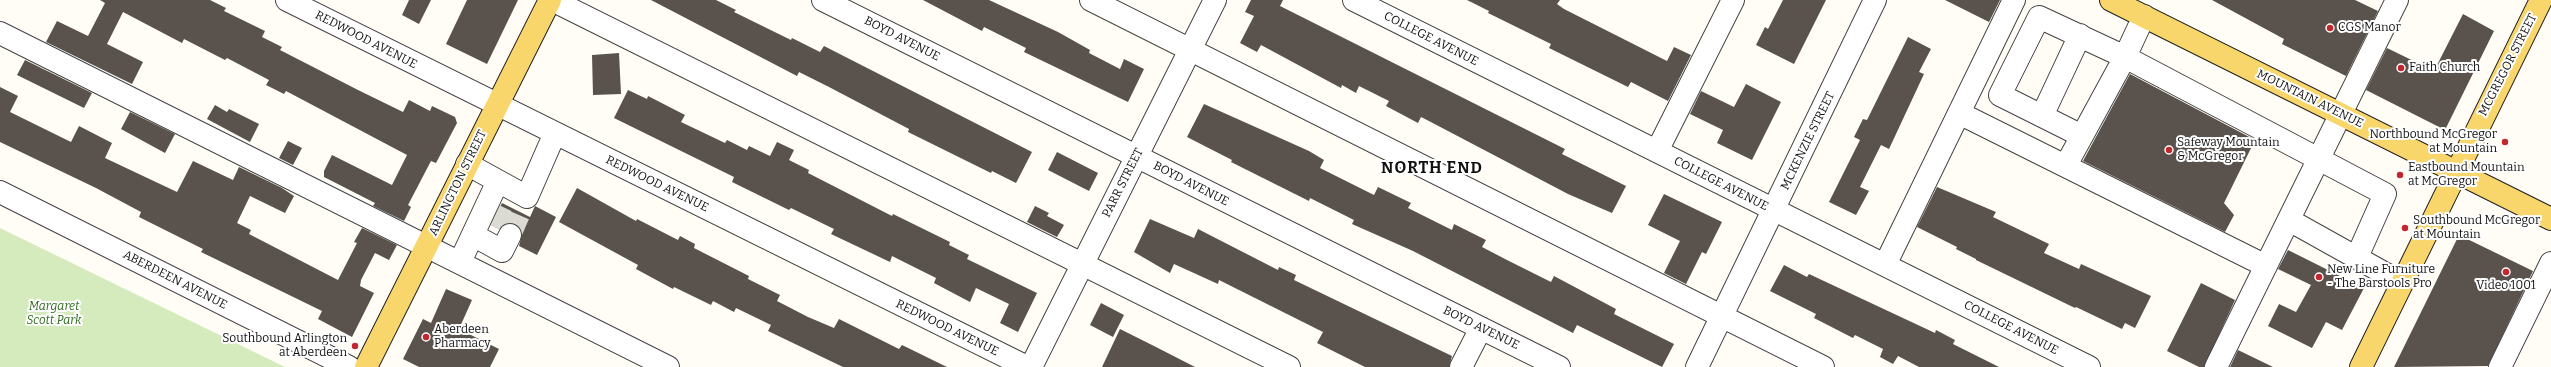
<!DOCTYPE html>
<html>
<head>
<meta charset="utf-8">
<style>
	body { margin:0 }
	canvas { display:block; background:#fffdf5 }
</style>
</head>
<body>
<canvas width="2551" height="367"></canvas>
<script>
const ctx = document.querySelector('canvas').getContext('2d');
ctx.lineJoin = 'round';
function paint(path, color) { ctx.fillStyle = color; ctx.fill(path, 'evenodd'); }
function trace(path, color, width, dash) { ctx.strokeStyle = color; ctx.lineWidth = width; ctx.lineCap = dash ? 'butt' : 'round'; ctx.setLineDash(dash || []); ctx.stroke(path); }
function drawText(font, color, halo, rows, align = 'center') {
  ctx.font = font + ' Bitter,serif'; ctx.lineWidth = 4; ctx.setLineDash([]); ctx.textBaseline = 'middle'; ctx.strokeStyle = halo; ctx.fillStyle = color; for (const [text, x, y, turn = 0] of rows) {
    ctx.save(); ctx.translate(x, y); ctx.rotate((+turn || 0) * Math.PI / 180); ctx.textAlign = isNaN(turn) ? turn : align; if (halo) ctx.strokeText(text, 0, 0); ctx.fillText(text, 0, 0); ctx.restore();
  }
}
paint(new Path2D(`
	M0,228L285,367H0Z`), '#d5ebbd');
paint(new Path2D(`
	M100,0H210L226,8L224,11L265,31L262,37L282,47L280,50L358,90L403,112L409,100L430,111L432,106L455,117L457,123L436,163L431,161L408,205L411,207L404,221L373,206L375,203L324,177V171L332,155L392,185L407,155L286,91L284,94L266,85L269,80L227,58L225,60L184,39L182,43L123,12L107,44L143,62L132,84L46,42L57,21L88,36L105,3Z
	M409,0H431L419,24L402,15Z
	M467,0H518L487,64L446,44Z
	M651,0H716L736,10L734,12L791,40L792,38L820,52L824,46L1032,152L1016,183L992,171L991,173L908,132L909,129L829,87L799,72L797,76Z
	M923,0H989L1058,32L1090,50L1089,53L1120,69L1124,59L1144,69L1128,102L1024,52L1026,48L984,27L982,31Z
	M1251,0H1283L1280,6L1565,149L1562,154L1626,186L1612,213L1568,194L1427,120L1421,117L1418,123L1386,106L1389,101L1359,86L1356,93L1342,85L1341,88L1261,45L1257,52L1240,43L1254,16L1245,12Z
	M1467,0H1560L1557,4L1564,9L1667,61L1674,47L1691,55L1668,101L1631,82L1628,87L1549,48L1551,44L1488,13L1489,11Z
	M1783,0H1826L1794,64L1756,45L1765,27L1768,29Z
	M1945,0H2000L1989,22Z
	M2212,0H2355L2378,11L2346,76L2282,44L2284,39Z
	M2463,14L2494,31L2445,130L2366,90L2387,48L2434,71Z
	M1908,37L1931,49L1919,72L1924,74L1889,149L1881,145L1860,187L1869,191L1856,215L1829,202L1860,140L1854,137L1863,119L1867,120Z
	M619,53L621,94L593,95L592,55Z
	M25,60L92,93L84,108L17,75Z
	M2130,74L2255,140L2224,203L2234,215L2225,232L2083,161Z
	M1746,84L1781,102L1752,160L1717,143L1723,130L1690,114L1701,91L1734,107Z
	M0,87L18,96L10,112L71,142L79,126L112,143L105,158L177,192L193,161L233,180L239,167L282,188L294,196L285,213L250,196L237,223L251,230L249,234L338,280L357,243L354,242L362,228L397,245L389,260L375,253L361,280L360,286L374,293L352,337L318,319L322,311L201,252L203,249L139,217L141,212L96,188L0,142Z
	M628,90L647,99L648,96L685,115L681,122L725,143L727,140L747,150L749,146L770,156L777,142L794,150L789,160L809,170L808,173L892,216L893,214L950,242L949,245L969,255L967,259L1037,293L1018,332L1000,323L1009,304L976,288L970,302L934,283L936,278L892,256L890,262L831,234L834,229L791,208L789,210L732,182L734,177L614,118Z
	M1204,104L1309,151L1324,160L1320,168L1374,195L1378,187L1411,203L1408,208L1452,230L1454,224L1486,240L1482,247L1507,260L1551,282L1554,276L1616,309L1614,314L1674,344L1662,367L1577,325L1573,333L1413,251L1352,224L1354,220L1310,198L1309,201L1231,162L1232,160L1187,137Z
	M215,105L227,112L229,109L259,124L250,142L207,119Z
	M130,112L175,134L165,153L121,129Z
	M288,141L302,148L293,165L279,158Z
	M1057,152L1098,173L1089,191L1048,170Z
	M1937,187L1996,212L1993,217L2049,244L2044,253L2079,269L2081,264L2151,296L2135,328L2125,323L2122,329L2076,307L2075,308L1976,260V259L1956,249L1957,247L1917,227Z
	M577,188L636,221L637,219L678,240L680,236L695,244L694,248L749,276L748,279L780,295L777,301L808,317L834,328L839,319L899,349L902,345L947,367H843L768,331L771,325L736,308L734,312L713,301L711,305L674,287L673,289L636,269L638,265L559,222Z
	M1664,194L1722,222L1706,254L1702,252L1686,284L1664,273L1680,241L1648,225Z
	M502,203L530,217L535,206L556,217L537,255L519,246L522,234L516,224L509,223L499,229L491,225Z
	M1035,206L1049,213L1047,216L1064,225L1057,237L1027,222Z
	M1150,219L1194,238L1198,229L1278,270L1279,267L1296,275L1294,280L1452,356L1449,367H1365L1317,343L1323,332L1219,280L1218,284L1174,264L1170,273L1134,252Z
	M2459,235L2533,271L2488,366L2394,367Z
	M2288,250L2364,288L2342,330L2326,322L2312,348L2268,326L2279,304L2296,312L2311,285L2278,269Z
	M1784,265L1807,277L1809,274L1935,333L1936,330L1955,340L1953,344L1999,367H1919L1898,356L1893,364L1880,357L1883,349L1855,335L1853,338L1814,318L1816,314L1770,291Z
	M2201,283L2235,300L2204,367H2199L2167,351Z
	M446,289L472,300L459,329L499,349L490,367H419L403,359L423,319L431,323Z
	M1101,303L1124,315L1113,337L1090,325Z
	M1120,329L1154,346L1195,367H1102Z
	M2238,350L2273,367H2230Z`), '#5a524d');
trace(new Path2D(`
	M492,226L503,203
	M510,235L520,212`), '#dbdad3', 22, [22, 11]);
const minor = new Path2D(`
	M287,0L1027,367
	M552,0L1289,367
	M823,0L1559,367
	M1091,0L1823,367
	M1354,0L2089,367
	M0,33L668,367
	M1959,113L2266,266
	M2042,116L2080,35
	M2082,136L2125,57L2385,194L2357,257
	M1657,151L1733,0
	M467,164L527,197L555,133
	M2066,165L2082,136L2000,95L2039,17L2125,57L2144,16
	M0,192L349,367
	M2289,220L2402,283
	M473,235L502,251L510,235
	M460,262L498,181
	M1885,265L2014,0
	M1031,367L1215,0
	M1461,367L1481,328
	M1697,367L1875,0
	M2216,367L2397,0
	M2500,367L2551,263`);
const major = new Path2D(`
	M2111,0L2551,219
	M366,367L550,0
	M2361,367L2541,0`);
trace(minor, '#444', 24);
trace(major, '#222', 24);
trace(minor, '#fff', 22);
trace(major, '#f9d66b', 22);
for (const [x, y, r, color] of [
	[2330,28,4,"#c4262e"],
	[2401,68,4,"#c4262e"],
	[2505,142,4,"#c4262e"],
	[2169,150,4,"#c4262e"],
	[2400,175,4,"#c4262e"],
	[2405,228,4,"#c4262e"],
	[2506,272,4,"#c4262e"],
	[2319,277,4,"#c4262e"],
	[426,337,4,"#c4262e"],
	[355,346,4,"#c4262e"]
]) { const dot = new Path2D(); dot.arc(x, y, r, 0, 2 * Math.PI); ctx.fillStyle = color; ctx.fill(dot); trace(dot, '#fff', 1.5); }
drawText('12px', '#111', '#fff', [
	["CGS Manor",2338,28],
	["Faith Church",2409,68],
	["Northbound McGregor",2497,135,"right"],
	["at Mountain",2497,149,"right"],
	["Safeway Mountain",2177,143],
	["& McGregor",2177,157],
	["Eastbound Mountain",2408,168],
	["at McGregor",2408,182],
	["Southbound McGregor",2413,221],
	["at Mountain",2413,235],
	["New Line Furniture",2327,270],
	["- The Barstools Pro",2327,284],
	["Video 1001",2506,286,"center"],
	["Aberdeen",434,330],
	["Pharmacy",434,344],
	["Southbound Arlington",347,339,"right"],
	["at Aberdeen",347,353,"right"]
], 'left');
drawText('12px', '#111', '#fff', [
	["BOYD AVENUE",902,39,27],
	["COLLEGE AVENUE",1431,39,27],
	["REDWOOD AVENUE",366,40,27],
	["MCGREGOR STREET",2508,65,-63],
	["MOUNTAIN AVENUE",2310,99,26],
	["MCKENZIE STREET",1808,141,-64],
	["ARLINGTON STREET",458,183,-64],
	["PARR STREET",1123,183,-63],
	["REDWOOD AVENUE",657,184,26],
	["BOYD AVENUE",1191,184,27],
	["COLLEGE AVENUE",1721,184,27],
	["ABERDEEN AVENUE",175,280,27],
	["REDWOOD AVENUE",947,328,26],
	["BOYD AVENUE",1481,328,26],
	["COLLEGE AVENUE",2011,328,27]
]);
drawText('italic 12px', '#2f6b1f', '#fff', [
	["Margaret",54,307],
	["Scott Park",54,321]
]);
ctx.letterSpacing = '1px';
drawText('bold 16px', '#111', '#fff', [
	["NORTH END",1432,169]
]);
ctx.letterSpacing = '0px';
</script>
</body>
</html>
